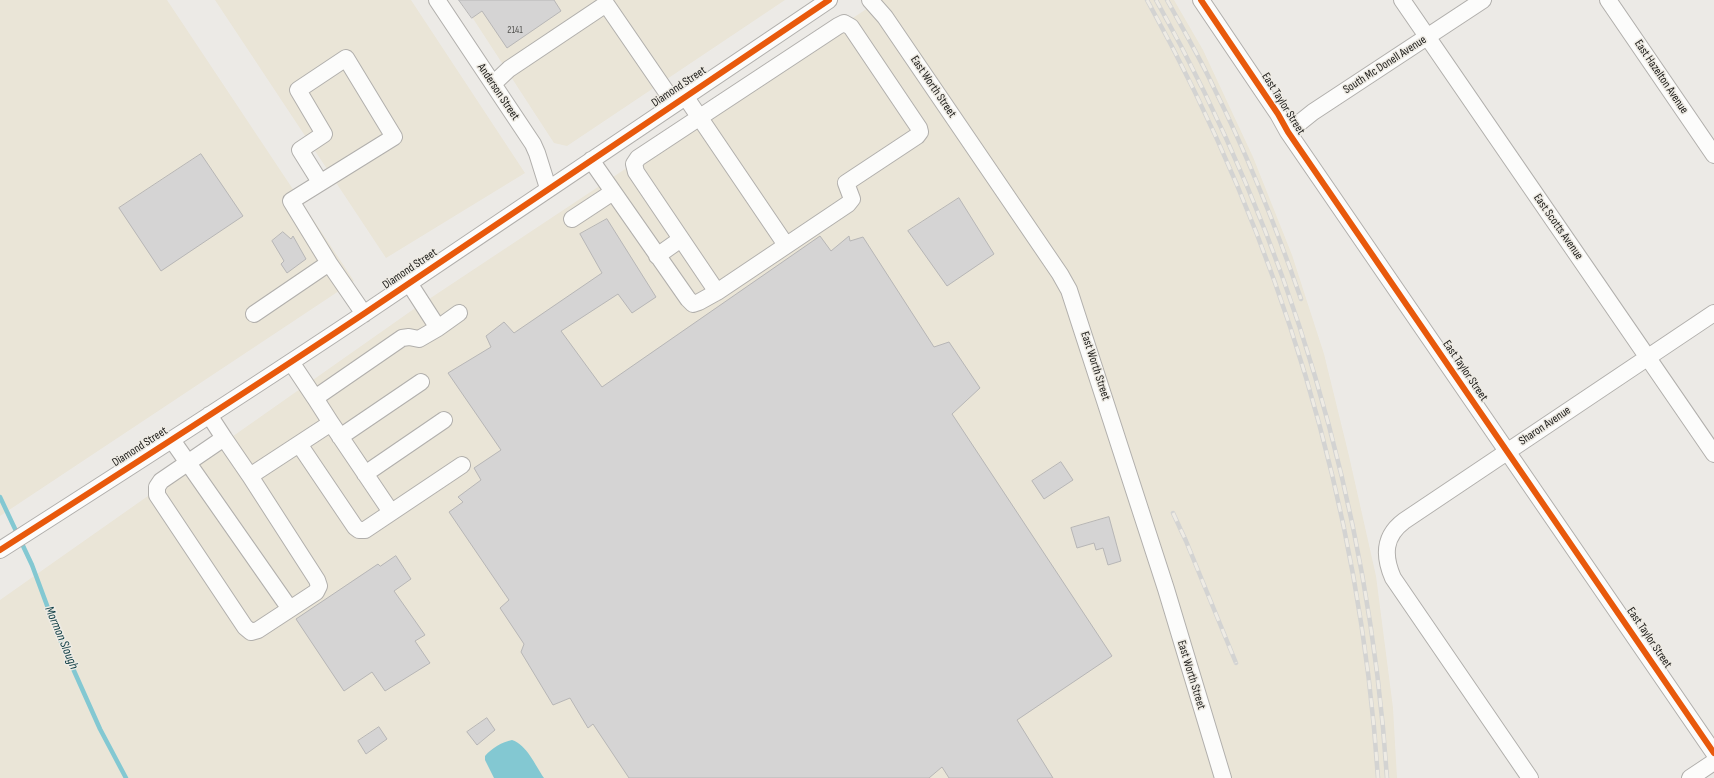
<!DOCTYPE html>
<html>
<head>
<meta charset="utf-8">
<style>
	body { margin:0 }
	canvas { display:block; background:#eceae6 }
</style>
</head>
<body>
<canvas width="1714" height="778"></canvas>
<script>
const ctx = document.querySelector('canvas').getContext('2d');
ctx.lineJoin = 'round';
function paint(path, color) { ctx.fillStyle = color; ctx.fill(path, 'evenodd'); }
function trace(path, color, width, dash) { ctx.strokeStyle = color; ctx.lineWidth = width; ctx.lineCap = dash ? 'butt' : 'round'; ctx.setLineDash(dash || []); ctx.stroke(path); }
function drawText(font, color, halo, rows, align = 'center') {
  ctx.font = font + ' "Sofia Sans Condensed",sans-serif'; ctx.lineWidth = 3; ctx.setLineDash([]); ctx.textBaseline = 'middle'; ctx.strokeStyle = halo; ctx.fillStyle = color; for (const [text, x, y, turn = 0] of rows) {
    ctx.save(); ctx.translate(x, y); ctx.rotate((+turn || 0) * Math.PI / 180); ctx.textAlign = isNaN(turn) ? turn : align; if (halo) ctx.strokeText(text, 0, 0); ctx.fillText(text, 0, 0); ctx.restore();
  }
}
paint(new Path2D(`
	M0,0H167L354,281L0,516Z
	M215,0H411L525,173L386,258Z
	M461,0H785L567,146L554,143Z
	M880,0H1174L1203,50L1253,157L1292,255L1324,354L1349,456L1376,576L1393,708L1397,778H0V600L411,311Z`), '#eae5d7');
paint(new Path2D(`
	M512,740C527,745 535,765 544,778H494L485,760V756C492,748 502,742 512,740Z`), '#83c8d2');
trace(new Path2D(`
	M0,497L32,565L58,635L100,729L126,778`), '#83c8d2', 4.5);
const building = new Path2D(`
	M459,0H554L561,11L507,48L482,11L472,18Z
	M201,154L243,216L161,271L119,208Z
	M959,198L994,254L947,286L908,231Z
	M607,219L656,297L632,313L618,294L561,331L602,387L820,236L831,251L849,236L850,241L863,237L934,347L949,342L980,388L952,414L1112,656L1017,720L1053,778H949L942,767L929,778H629L593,724L588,728L570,698L553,705L521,652L524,644L500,608L509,600L449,512L463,502L458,497L481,480L474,468L501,450L448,373L491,347L486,336L504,322L514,333L602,273L580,234Z
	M283,232L291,239L293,236L306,259L287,273L281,264L284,261L272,241Z
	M1061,462L1073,480L1044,499L1032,481Z
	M1109,517L1121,561L1108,565L1103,548L1096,550L1094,543L1077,548L1071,528Z
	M396,556L411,579L394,591L425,635L415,641L430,663L385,691L372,672L344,691L296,619L378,564L380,566Z
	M487,718L495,730L477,745L467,732Z
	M379,727L387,739L366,754L358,741Z`);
paint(building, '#d5d4d4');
trace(building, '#b7b6b6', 1);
const minor = new Path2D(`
	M437,0L533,144L537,153L548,188
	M870,0L885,17L1060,274L1069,290L1166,589L1223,778
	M1201,0L1278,114L1288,132L1714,753
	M1402,0L1714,454
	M1608,0L1714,155
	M493,84L509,69L606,4L674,103
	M685,96L786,245
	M1288,132L1313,112L1483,0
	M591,160L688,299L693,304L699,302L717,292L848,204L852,199L846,183L917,136L920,132L919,128L851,27L844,23L838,26L638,158L634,164L636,172L717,292
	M320,182L300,150L324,134L298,90L346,58L394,137L291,201L329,263L364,314
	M572,219L613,192
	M657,256L681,239
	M254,314L329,263
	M438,328L459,313
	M291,362L315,398
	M209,415L224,438
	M331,423L391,512
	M340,437L421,382
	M172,440L290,609
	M299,444L355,527L359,530H365L462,465
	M365,474L444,420
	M250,476L317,580L319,586L316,592L258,630L251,632L245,627L157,495V487L161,481L224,438L250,476L331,423L315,398L402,338L409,337L419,339L438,328L409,283
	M0,550C122,472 244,394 365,313C520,209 674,103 829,0
	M1530,778L1393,578C1383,555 1384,536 1404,521L1714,313
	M1690,778L1714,762`);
trace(minor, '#b1afac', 18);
trace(minor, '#fcfcfb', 16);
const rail = new Path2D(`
	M1147,0C1280,240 1360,504 1378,778
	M1156,0C1290,239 1369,505 1387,778
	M1167,0C1183,29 1200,58 1214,88C1248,156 1276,227 1301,299
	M1173,513L1186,541L1236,663`);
trace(rail, '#d3d3d2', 4.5);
trace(rail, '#eeebe4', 3, [9]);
trace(new Path2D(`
	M1201,0L1278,114L1288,132L1714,753
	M0,550C122,472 244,394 365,313C520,209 674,103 829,0`), '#e8590c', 6);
drawText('10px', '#50504d', null, [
	["2141",515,30]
]);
drawText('12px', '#23221f', '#eeebe4', [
	["South Mc Donell Avenue",1385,65,-33],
	["East Hazelton Avenue",1661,77,56],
	["Diamond Street",679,87,-34],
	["East Worth Street",933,87,56],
	["Anderson Street",498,92,56],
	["East Taylor Street",1283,104,58],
	["East Scotts Avenue",1558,227,55],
	["Diamond Street",410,269,-34],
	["East Worth Street",1095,366,72],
	["East Taylor Street",1465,371,56],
	["Sharon Avenue",1545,426,-34],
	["Diamond Street",140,447,-33],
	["East Taylor Street",1649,638,56],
	["East Worth Street",1191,675,73]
]);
drawText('italic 13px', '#0b3b42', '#eeebe4', [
	["Mormon Slough",61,638,67]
]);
</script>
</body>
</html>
